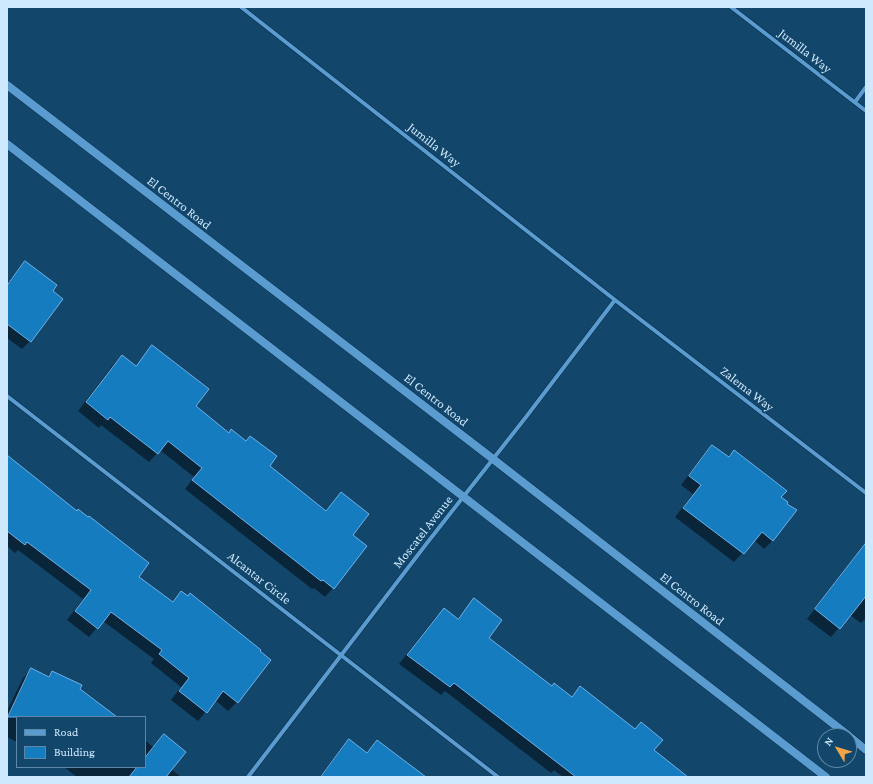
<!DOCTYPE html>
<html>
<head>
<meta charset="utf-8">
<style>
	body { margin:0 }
	#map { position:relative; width:873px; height:784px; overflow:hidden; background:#12466b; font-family:"Crimson Pro",serif }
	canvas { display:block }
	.frame { position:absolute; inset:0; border:8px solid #cee8fe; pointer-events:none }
	.legend { position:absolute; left:16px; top:716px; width:130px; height:52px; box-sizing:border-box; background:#12466b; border:1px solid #5d87a6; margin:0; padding:5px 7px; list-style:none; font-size:12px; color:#cee8fe }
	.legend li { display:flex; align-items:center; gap:8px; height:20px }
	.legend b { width:20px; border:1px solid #5d87a6 }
	.north { position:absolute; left:817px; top:728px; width:40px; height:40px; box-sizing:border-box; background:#12466b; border:1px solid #5d87a6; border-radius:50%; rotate:308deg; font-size:11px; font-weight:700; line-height:16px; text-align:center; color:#cee8fe }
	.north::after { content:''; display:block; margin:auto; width:14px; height:18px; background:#f6a247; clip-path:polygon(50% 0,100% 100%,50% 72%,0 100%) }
</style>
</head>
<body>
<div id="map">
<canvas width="873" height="784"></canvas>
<div class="frame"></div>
<ul class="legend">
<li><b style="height:5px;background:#5a9bd0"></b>Road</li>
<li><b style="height:11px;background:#167cc0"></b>Building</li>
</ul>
<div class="north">N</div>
</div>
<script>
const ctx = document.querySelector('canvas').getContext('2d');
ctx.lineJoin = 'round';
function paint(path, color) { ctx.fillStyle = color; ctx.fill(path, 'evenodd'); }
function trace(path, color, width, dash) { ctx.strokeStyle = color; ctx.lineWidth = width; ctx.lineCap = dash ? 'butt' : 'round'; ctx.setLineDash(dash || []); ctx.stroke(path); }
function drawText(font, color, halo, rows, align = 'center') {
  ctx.font = font + ' "Crimson Pro",serif'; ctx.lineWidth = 4; ctx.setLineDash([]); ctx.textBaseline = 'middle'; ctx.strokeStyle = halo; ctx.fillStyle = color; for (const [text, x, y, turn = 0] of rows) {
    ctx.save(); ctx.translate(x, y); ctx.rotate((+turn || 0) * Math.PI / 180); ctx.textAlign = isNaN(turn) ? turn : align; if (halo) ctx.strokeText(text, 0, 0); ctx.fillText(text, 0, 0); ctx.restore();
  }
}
paint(new Path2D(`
	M25,263L51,291L30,341L22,349L7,338V284Z
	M152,346L194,406L325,511L341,493L352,535L333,588L325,597L314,588L312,589L185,489L194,477L160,450L149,462L101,425L99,428L78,411L113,365L122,356L135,367Z
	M712,447L727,457L734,451L780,497L773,540L764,549L754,540L734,562L675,517L693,494L681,485L704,455Z
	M7,456L138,577L172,602L181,593L237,702L228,711L215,700L198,721L171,700L181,687L151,663L154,659L103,621L89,637L67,620L83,599L18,550L15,553L7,546Z
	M862,550L866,553V618L861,623L850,615L831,637L807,619L854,558Z
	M474,599L487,638L551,687L571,697L580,687L634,730L641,723L653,751L686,777H563L554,770L551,773L445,691L441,695L399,664L435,618L444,609L457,619Z
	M31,670L47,677L52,672L79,689L115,717H17V742L7,737V711L23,678Z
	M164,735L171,769L181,777H77L64,767H145V740L153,747Z
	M349,741L366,753L377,741L424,777H320L341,749Z`), '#0007');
const building = new Path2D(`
	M25,261L57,285L53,291L63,299L31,342L7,324V286Z
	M152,345L209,389L196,406L229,433L231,429L246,441L250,436L277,456L270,466L326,511L341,492L369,514L353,535L367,546L334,589L323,580L321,581L192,480L202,468L168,441L158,454L110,417L108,420L86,402L122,355L136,366Z
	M712,445L729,457L734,450L773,480L787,491L781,497L788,502L787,504L797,510L773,541L762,532L744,554L683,508L701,485L689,476Z
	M7,455L77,511L78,509L88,517L89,516L149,563L139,577L173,602L181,591L188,596L190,593L261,650L260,651L271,660L238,703L223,691L207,713L179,691L189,678L159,654L162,650L111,612L98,629L75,611L91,590L27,542L25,545L7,531Z
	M866,543V596L840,629L815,609Z
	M474,598L502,620L489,638L552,686L554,683L572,697L580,686L635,729L641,722L663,740L654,750L688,777H576L454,683L450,687L407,655L444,608L458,619Z
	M31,668L49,677L52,671L82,685L80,689L117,717H8Z
	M164,734L186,752L166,777H129L137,767H145V758Z
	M349,739L367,753L377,740L426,777H321Z`);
paint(building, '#167cc0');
trace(building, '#6fb0e7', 1);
const street = new Path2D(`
	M241,7L615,300L866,493
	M731,7L866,111
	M855,102L866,87
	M7,396L498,777
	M248,777L427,543L526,417L615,300`);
const secondary = new Path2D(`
	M7,85L493,459L849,736
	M7,144L826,777
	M849,736L866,750`);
trace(street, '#072b45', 5);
trace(secondary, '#072b45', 9);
trace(street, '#5a9bd0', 4);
trace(secondary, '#5a9bd0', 8);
drawText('13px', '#cee8fe', '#12466b', [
	["Jumilla Way",805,51,38],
	["Jumilla Way",434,145,38],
	["El Centro Road",179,203,38],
	["Zalema Way",747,389,38],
	["El Centro Road",436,400,38],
	["Moscatel Avenue",423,532,-52],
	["Alcantar Circle",259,578,38],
	["El Centro Road",692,599,38]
]);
</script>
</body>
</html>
